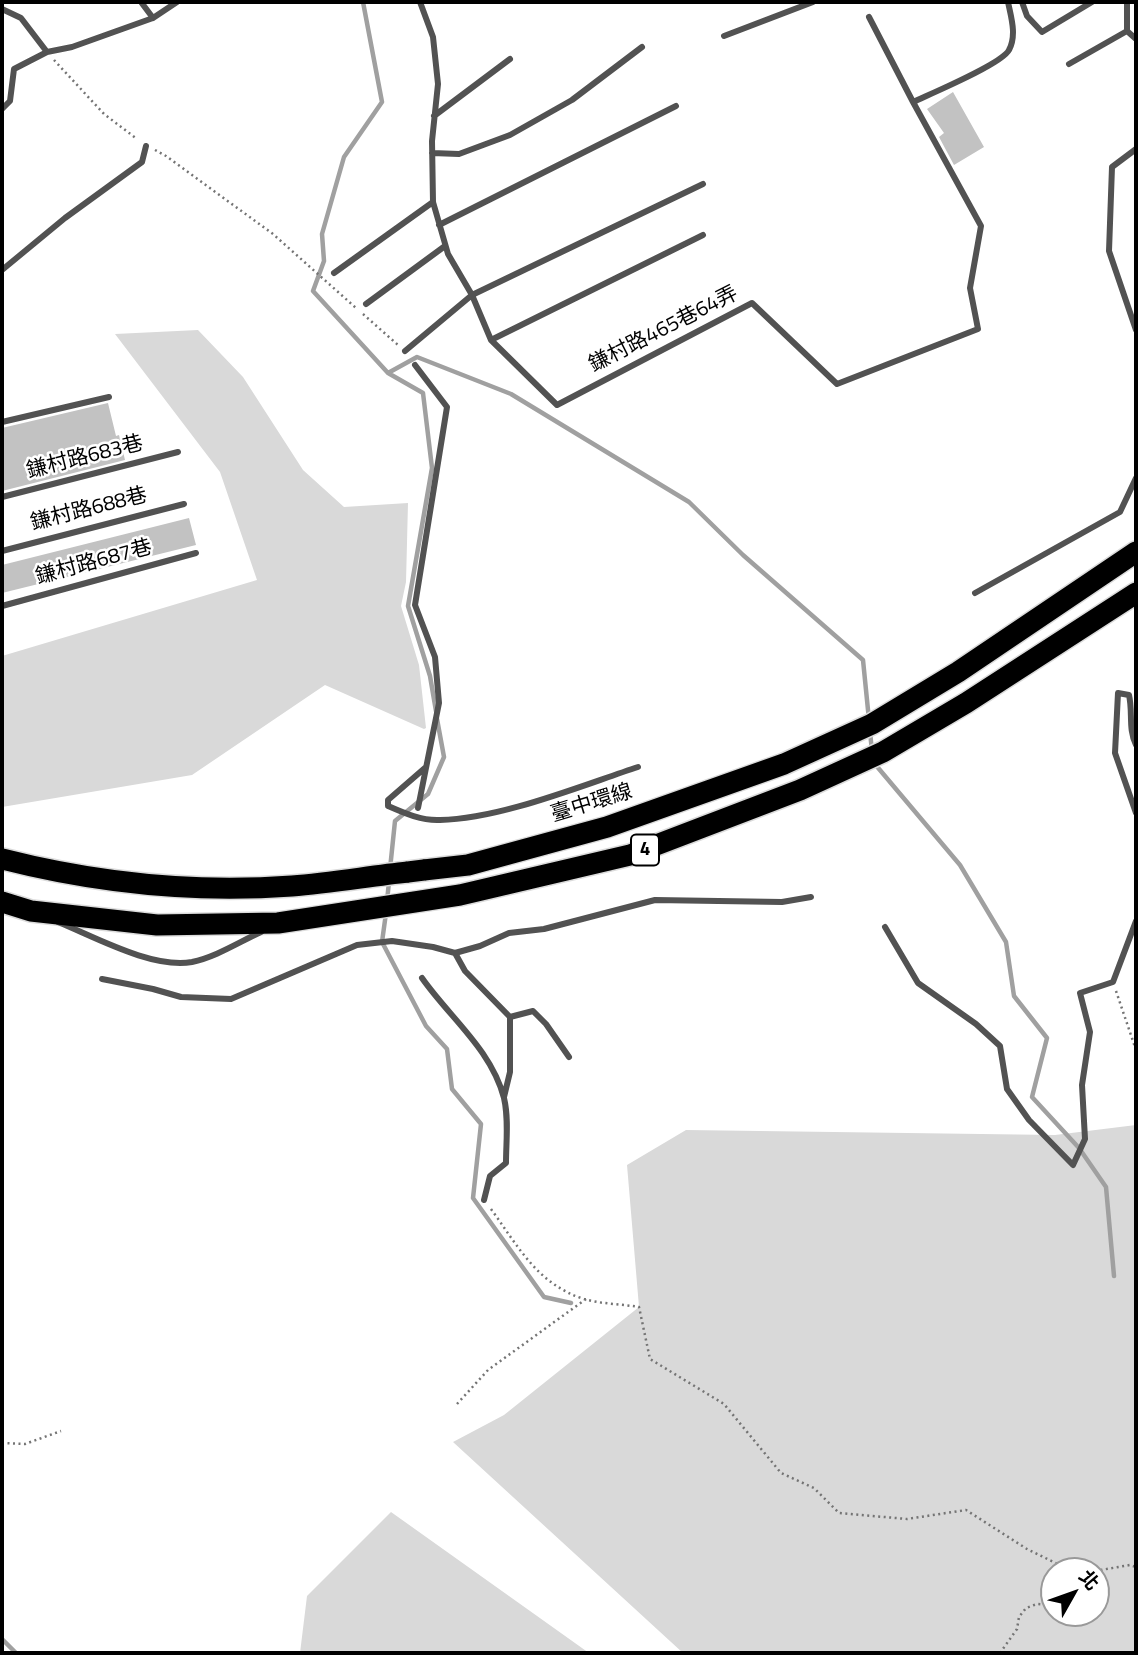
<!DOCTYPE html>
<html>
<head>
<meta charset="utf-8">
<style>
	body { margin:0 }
	#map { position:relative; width:1138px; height:1655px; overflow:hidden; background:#fff; font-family:"Titillium Web","Noto Sans TC",sans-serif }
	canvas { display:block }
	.frame { position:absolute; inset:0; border:4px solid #000; pointer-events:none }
	.north { position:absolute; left:1040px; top:1557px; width:70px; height:70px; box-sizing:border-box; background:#fff; border:2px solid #999; border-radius:50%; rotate:50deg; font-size:19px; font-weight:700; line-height:28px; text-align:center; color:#000 }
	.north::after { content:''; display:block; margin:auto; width:24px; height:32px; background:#000; clip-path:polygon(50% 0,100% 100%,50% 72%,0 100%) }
</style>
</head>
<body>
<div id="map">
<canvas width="1138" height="1655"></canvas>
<div class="frame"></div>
<div class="north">北</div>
</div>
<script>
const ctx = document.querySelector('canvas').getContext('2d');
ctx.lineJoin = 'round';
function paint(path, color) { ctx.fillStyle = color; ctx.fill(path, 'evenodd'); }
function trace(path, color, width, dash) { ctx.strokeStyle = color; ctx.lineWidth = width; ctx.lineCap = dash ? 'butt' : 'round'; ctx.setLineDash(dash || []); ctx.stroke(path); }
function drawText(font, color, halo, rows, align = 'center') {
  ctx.font = font + ' "Titillium Web","Noto Sans TC",sans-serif'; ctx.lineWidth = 5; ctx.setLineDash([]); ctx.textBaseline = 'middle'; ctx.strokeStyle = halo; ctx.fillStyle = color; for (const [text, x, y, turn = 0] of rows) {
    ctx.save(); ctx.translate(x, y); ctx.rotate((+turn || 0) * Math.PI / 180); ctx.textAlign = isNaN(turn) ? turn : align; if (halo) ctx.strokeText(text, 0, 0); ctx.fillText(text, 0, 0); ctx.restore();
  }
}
paint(new Path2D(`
	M198,330L243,377L303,470L344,507L408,503L406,582L401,606L419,665L426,728L424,729L325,685L192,775L2,807V656L257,580L220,472L115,334Z
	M1136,1125V1653H683L453,1442L504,1415L639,1307L627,1165L686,1130L1055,1135ZM1054,1571H1096V1613H1054Z
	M391,1512L589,1653H300L307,1596Z`), '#d9d9d9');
trace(new Path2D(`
	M363,2L382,102L344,157L322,234L324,261L313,291L388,373L423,393L432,468L408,606L430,676L436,711
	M388,373L417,357L511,394L689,502L743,555L863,660L869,720
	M870,732L872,751
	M874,763L960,865L1006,942L1014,996L1047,1038L1032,1097L1079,1148L1106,1187L1114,1276
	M390,869L395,821L428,794L444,757L437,719
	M387,901L389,882
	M386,913L382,942L426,1026L447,1049L452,1089L481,1124L473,1198L544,1297L571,1303
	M2,1639L16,1653`), '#a0a0a0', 4.5);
paint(new Path2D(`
	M953,92L984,147L954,165L939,137L944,133L927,109Z
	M108,403L116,436L119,435L125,460L2,491V428Z
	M189,518L196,545L2,593V565Z`), '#c2c2c2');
const motorway = new Path2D(`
	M2,859C96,883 195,893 292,886C331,883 370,876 408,872
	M424,870L468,865L607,827L784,764L872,724L958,672L1136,552
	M2,902L31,911L157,925L278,923L460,895L630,855L800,790L883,752L966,703L1136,593`);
trace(motorway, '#dbdbdb', 24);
trace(new Path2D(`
	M54,60L104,114L137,139
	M155,150L166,156L273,234L356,308
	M363,314L398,345
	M1116,991L1136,1050
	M491,1209C518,1246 537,1284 584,1299C601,1304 621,1304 639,1307L650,1359L724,1404L781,1473L814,1488L839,1513L907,1519L966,1510L1027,1549L1072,1571
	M457,1404L488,1370L586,1299
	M2,1443L25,1444L61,1431
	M1095,1571L1130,1565L1136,1567
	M1000,1653L1017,1629L1019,1617L1026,1608L1037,1604L1054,1605`), '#747474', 2.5, [2, 3.5]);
trace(new Path2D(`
	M141,2L153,18
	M420,2L433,37L438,84L432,141L433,202L448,254L472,295L491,340L557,405L752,303L837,384L978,329L970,288L981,226L913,102L869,17
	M1022,2L1027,16L1042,32L1092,2
	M1127,2V31L1136,39
	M2,9L21,18L47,52
	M724,36L813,2
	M1069,64L1127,31
	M913,102C930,94 1002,64 1009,50C1017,35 1011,17 1008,2
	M2,109L10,101L14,69L47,52L72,47L153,18L177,2
	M434,116L510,59
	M1136,149L1112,167L1109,251L1136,330
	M432,153L459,154L510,135L572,100L642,47
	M439,225L676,106
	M2,270L65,218L142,162L146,146
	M334,273L433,202
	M366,304L445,246
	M491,340L703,235
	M405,351L472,295L703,184
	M415,365L447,407L415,605L435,657L439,703L418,808
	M2,422L109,397
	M2,497L178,452
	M2,551L184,504
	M975,593L1120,512L1136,478
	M2,606L196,553
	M1136,745C1128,729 1133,712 1129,695L1118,693L1115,753L1136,813
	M426,767L388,800V806C404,813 422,821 440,820C500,819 580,786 638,767
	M58,922C95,937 152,969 192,962C216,957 239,942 261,932
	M885,927L918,983L976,1024L1000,1046L1007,1089L1029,1120L1073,1165L1085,1139L1082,1085L1090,1032L1080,993L1113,982L1136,921
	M455,953L465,971L510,1017V1072L504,1097
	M422,978C450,1018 491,1049 504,1098C509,1119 506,1142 506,1163L490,1176L484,1200
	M102,979L153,989L181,997L231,999L357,945L392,941L433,947L455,953L480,946L509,933L544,929L655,900L782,902L811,897
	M510,1017L533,1011L546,1024L569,1057`), '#525252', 6);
trace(motorway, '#000', 21);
const motorwayBridge = new Path2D(`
	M408,872L424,870`);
trace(motorwayBridge, '#dbdbdb', 24, []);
trace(motorwayBridge, '#000', 21);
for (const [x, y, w] of [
	[645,850,28]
]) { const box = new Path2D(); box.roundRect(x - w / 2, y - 15.5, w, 31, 5); ctx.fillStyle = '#fff'; ctx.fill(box); trace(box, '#000', 2); }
drawText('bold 19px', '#000', null, [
	["4",645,850]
]);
drawText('21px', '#000', '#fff', [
	["鎌村路465巷64弄",664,330,-27],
	["鎌村路683巷",85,458,-14],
	["鎌村路688巷",89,510,-14],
	["鎌村路687巷",94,563,-15],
	["臺中環線",592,804,-17]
]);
</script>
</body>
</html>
